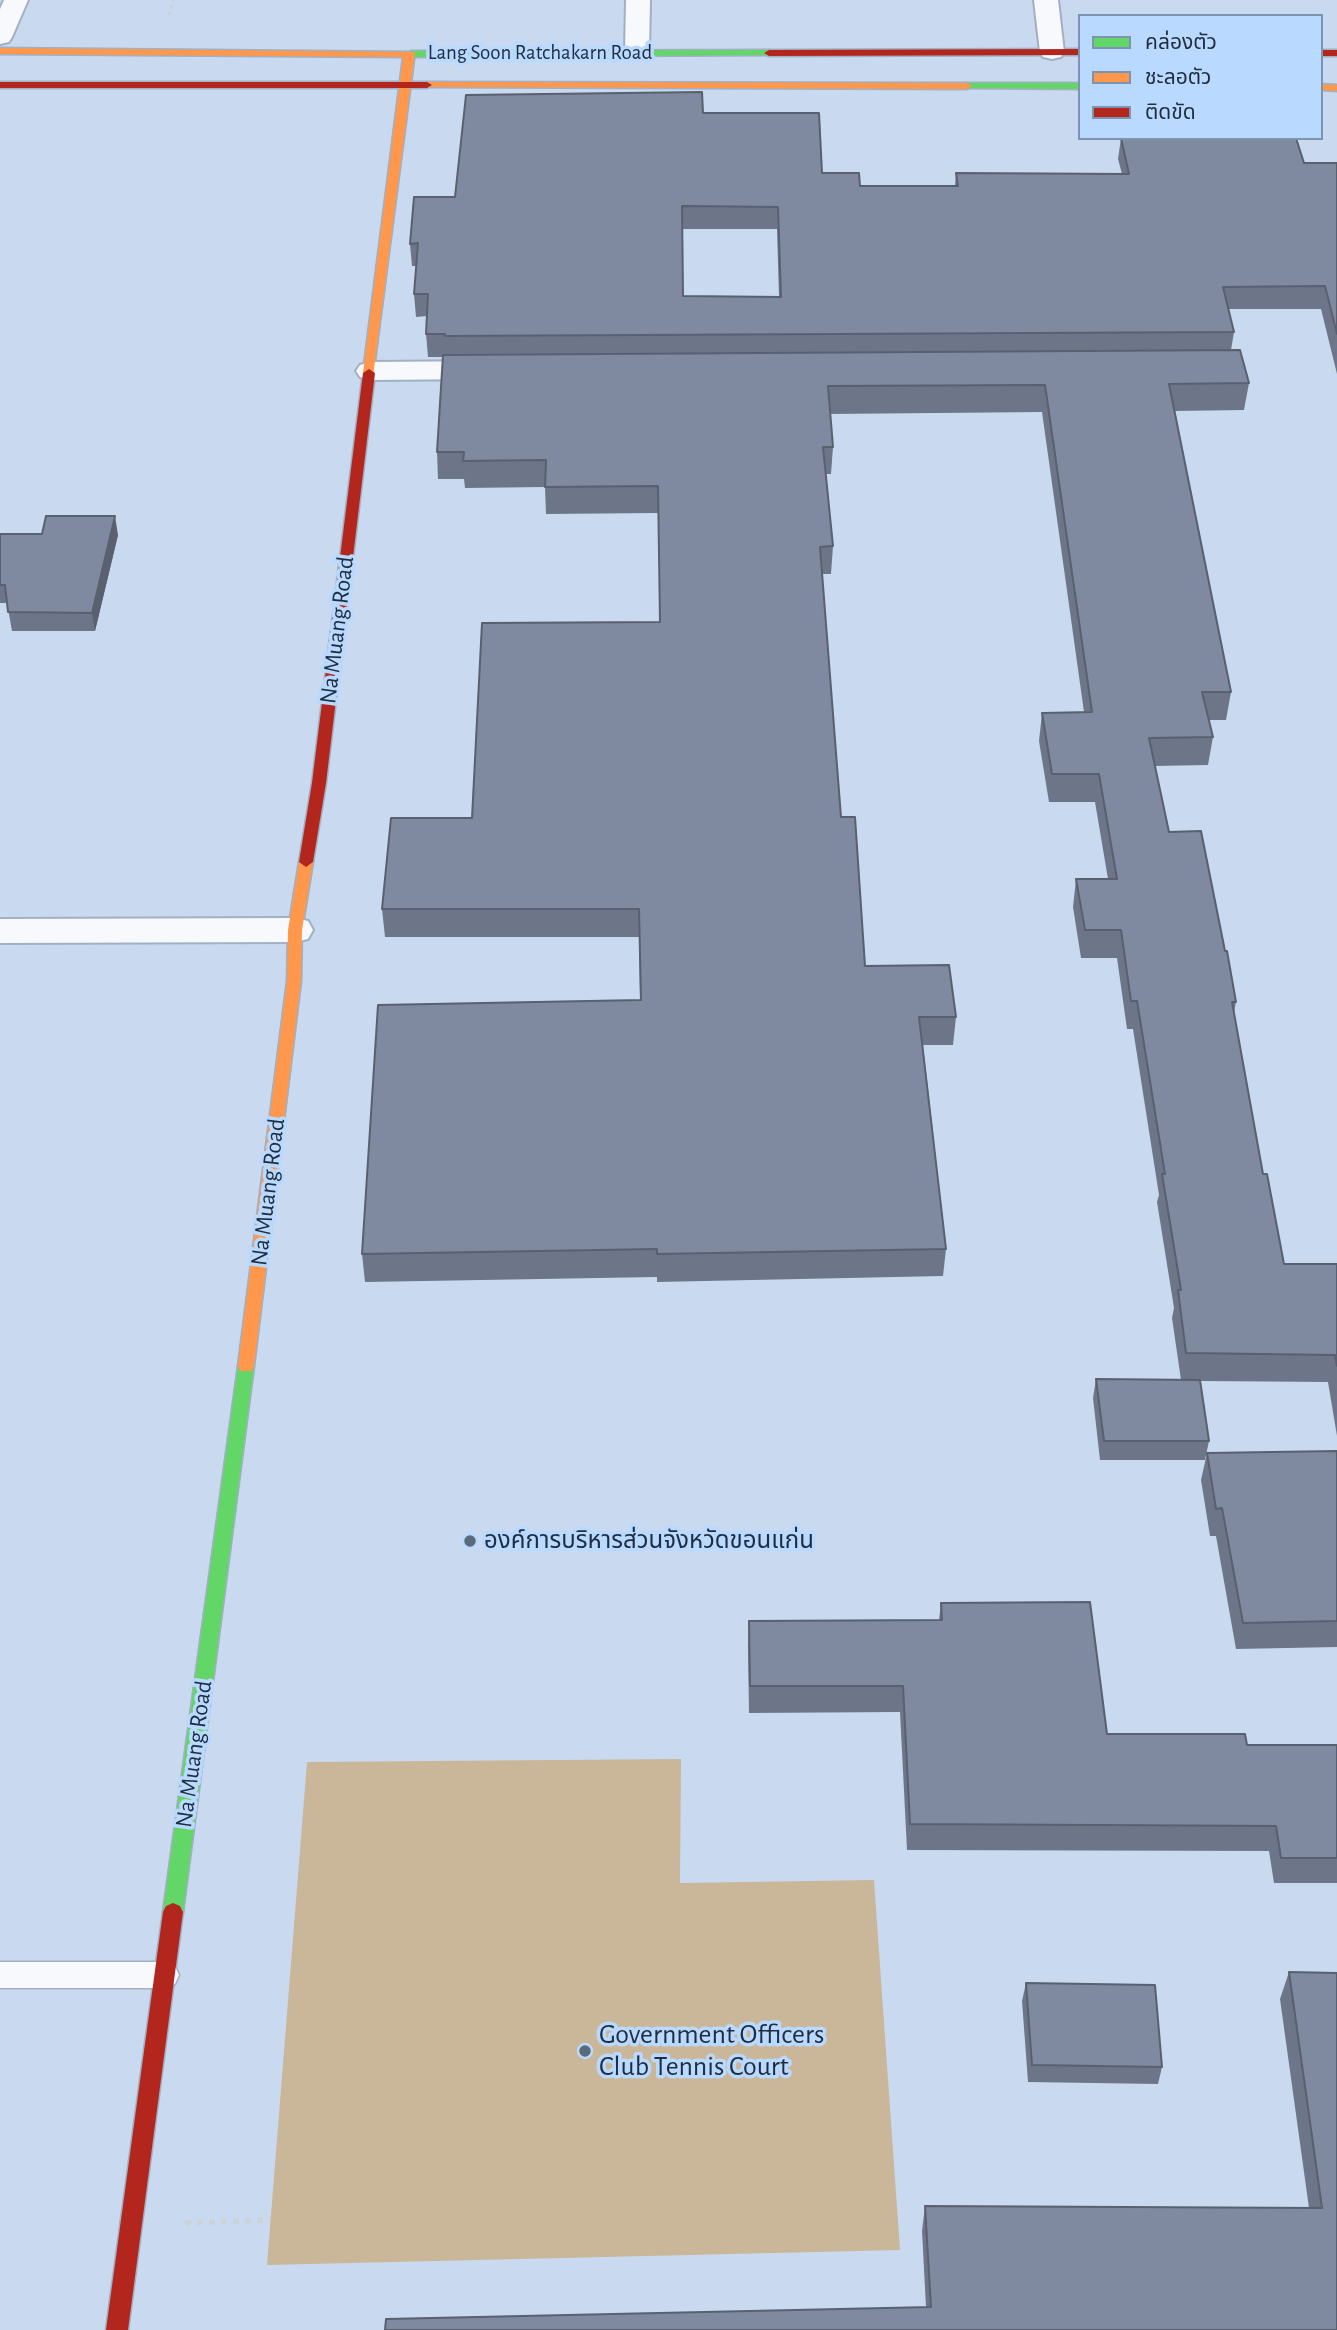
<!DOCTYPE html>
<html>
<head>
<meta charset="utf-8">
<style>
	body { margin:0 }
	#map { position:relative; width:1337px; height:2330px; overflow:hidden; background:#c9daf0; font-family:"Alegreya Sans","Noto Sans Thai",sans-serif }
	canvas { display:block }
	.legend { position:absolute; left:1078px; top:14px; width:245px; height:126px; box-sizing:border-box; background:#bad9ff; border:2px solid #7c94b2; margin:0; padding:9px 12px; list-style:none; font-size:21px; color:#1e2d3f }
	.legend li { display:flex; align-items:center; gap:14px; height:35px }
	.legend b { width:35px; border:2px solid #7c94b2 }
</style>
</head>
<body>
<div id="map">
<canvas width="1337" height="2330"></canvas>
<ul class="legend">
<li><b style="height:9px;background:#63d668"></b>คล่องตัว</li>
<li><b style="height:9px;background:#ff974d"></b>ชะลอตัว</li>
<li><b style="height:9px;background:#b3261e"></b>ติดขัด</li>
</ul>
</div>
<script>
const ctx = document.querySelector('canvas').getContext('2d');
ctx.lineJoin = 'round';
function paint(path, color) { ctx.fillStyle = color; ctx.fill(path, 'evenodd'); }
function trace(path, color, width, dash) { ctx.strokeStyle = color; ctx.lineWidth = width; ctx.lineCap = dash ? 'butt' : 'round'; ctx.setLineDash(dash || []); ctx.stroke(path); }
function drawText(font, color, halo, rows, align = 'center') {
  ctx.font = font + ' "Alegreya Sans","Noto Sans Thai",sans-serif'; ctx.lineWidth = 7; ctx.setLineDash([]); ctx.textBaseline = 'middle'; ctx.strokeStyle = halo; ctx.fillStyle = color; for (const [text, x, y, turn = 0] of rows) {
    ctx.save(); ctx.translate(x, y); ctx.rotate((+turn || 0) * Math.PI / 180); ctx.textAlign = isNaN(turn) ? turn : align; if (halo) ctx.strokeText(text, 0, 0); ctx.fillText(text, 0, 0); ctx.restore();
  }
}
paint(new Path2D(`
	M681,1759L680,1883L874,1880L900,2250L267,2265L307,1762Z`), '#cab699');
const lane = new Path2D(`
	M0,1962H165L175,1966L179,1975L175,1984L165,1988H0Z`);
const street = new Path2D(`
	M4,0H28L12,37L9,42L0,44V9Z
	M626,0H650L649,53L646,58L637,60L628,58L625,53Z
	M1034,0H1058L1064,52L1061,57L1052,59L1043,57L1040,52Z
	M493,361L503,364L507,370L503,376L493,379L370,380L360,377L356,371L360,365L370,362Z
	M295,918L308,921L313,930L308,939L295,942L0,943V919Z`);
const fast = new Path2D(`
	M769,50L774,53L773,55L411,57L406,54L411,51Z
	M967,83H1080V89L963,88V84Z
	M246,1359L252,1361L254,1366L183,1912L180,1918L173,1921L166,1918L163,1912L238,1366L240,1361Z`);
const slow = new Path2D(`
	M0,48L415,52L373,376H365L363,373L403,57L0,54Z
	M427,82L967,83L972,86L967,89L423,87L422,85Z
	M1321,84L1337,85V91L1321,90Z
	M306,857L313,862L302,930L301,981L254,1366L252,1371H240L238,1366L287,981L288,930L299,862Z`);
const jam = new Path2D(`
	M1080,49V55L769,56L764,53L769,50Z
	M1321,50H1337V56H1321Z
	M0,82H427L432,85L427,88H0Z
	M369,369L375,373L326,783L313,862L306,867L299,862L312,783L363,373Z
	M173,1903L180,1906L183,1912L128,2330H106L163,1912L166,1906Z`);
trace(lane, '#a1b0c2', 3);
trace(street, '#a1b0c2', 4);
trace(fast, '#a1b0c2', 3);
trace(slow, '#a1b0c2', 3);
trace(jam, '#a1b0c2', 3);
trace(new Path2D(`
	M169,15L174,0`), '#ccd2d8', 3.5, [3.5, 3.5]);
trace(new Path2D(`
	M185,2223L270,2220`), '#ccd2d8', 5, [6, 6]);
paint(lane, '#f7f9fd');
paint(street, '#f7f9fd');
paint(fast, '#63d668');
paint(slow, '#ff974d');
paint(jam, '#b3261e');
paint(new Path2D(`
	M703,113L822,173L860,186H955L956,173L1122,174L1118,159L1121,138L1304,163H1337V374L1321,309H1228L1234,332L1231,350L1249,383L1244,410L1175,411L1231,692L1226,720H1209L1213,737L1208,765L1155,766L1169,832L1225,951L1236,1002L1234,1013L1263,1174L1284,1264H1337V1436L1328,1382L1200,1381L1209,1441L1205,1460H1100L1093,1398L1096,1379L1181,1380L1172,1318L1174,1308L1157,1202L1159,1195L1133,1029H1127L1117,958H1081L1073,907L1076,879H1108L1095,802H1049L1039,741L1042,713L1084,712L1042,412L830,414L833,447L831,474H826L833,546L831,574H822L841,817L865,966L956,1017L953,1045H923L946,1249L943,1276L657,1282V1277L365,1282L362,1254L640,1000L639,937H385L382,909L472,818L660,622L658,513L546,514L545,487L465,488L464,479H438L437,452L443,357H428L426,334L427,316L416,317L414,294L417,266H412L410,244L455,197ZM682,229H777L779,297L683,296Z
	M0,534L118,535L95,631H12L7,603H0Z
	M1337,1451V1647L1236,1649L1216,1536H1210L1201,1480L1207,1453Z
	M941,1603L1107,1734L1247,1745H1337V1883H1274L1269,1851L907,1850L900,1712L749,1713L748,1647L749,1621L939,1620Z
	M1289,1972L1337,1973V2330L926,2307L922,2231L925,2206L1309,2208L1280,1999Z
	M1026,1983L1162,2067L1158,2084L1028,2082L1022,2001Z`), '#6d7689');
paint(new Path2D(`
	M115,516L118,535L95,631L92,613Z`), '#59606f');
const building = new Path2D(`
	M702,92L703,113H819L822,173H859L860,186H958L956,173L1129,174L1121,138H1296L1304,163H1337V334L1325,286L1223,287L1234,332L445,336V334H426L428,294H414L418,243L410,244L414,197H455L466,95ZM682,206L778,207L781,297L683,296Z
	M1240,350L1249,383L1169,384L1231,692H1202L1213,737L1149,738L1169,832L1201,831L1225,951H1227L1236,1002H1232L1263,1174H1267L1284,1264H1337V1366L1335,1355L1186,1353L1178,1290H1181L1162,1174H1165L1137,1001H1131L1121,930H1085L1076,879H1117L1099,774H1052L1042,713L1092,712L1045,385L828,386L833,447H823L833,546L820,547L841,817H855L865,966L949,965L956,1017H919L946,1249L657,1254V1249L362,1254L378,1005L641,1000L639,909H382L391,818H472L482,623L660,622L658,486L545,487L546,460L463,461L464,452H437L443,355Z
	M46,516H115L92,613L8,612L5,585H0V534H42Z
	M1096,1379L1200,1380L1209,1441H1104Z
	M1337,1451V1621L1243,1623L1222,1508L1216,1509L1207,1453Z
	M1090,1602L1107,1734H1245L1247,1745H1337V1858H1281L1276,1826L910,1824L903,1686H750L749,1621L942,1620L941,1603Z
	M1289,1972L1337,1973V2330H385L386,2319L931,2307L925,2206L1322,2208Z
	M1026,1983L1155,1985L1162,2067L1032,2065Z`);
paint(building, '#7f899f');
trace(building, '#59606f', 2);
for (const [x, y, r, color] of [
	[470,1541,7,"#5a6a7d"],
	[585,2051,7,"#5a6a7d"]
]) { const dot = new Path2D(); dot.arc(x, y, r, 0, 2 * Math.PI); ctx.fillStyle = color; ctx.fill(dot); trace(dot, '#bad9ff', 2.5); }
drawText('21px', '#1e2d3f', '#bad9ff', [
	["Lang Soon Ratchakarn Road",540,53]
]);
drawText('24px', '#1e2d3f', '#bad9ff', [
	["Na Muang Road",337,630,-83],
	["Na Muang Road",268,1192,-83],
	["Na Muang Road",194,1754,-82]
]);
drawText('24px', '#1e2d3f', '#bad9ff', [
	["องค์การบริหารส่วนจังหวัดขอนแก่น",484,1541]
], 'left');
drawText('28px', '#1e2d3f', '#bad9ff', [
	["Government Officers",599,2035],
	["Club Tennis Court",599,2067]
], 'left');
</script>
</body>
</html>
